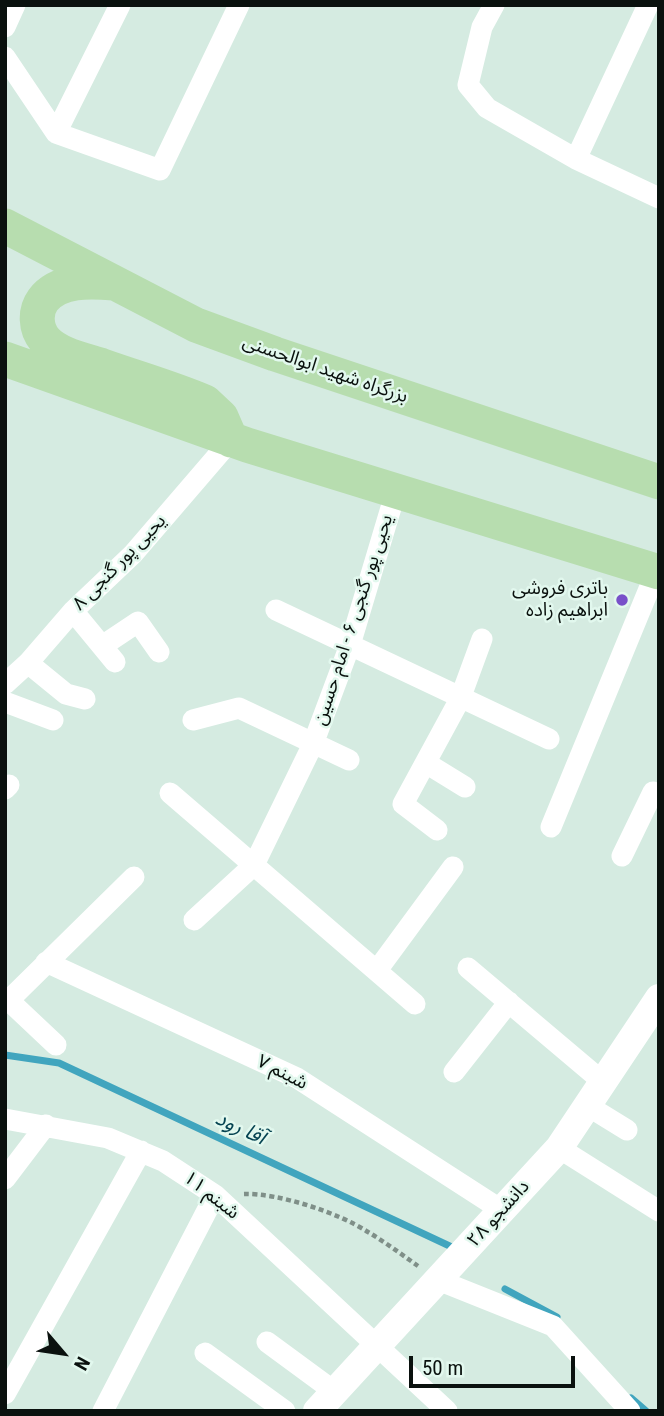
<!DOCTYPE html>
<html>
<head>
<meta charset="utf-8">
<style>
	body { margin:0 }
	#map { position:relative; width:664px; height:1416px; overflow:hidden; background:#d5ebe1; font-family:"Roboto Condensed",sans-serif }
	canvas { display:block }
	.frame { position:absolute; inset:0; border:7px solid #0a110e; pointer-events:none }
	.north { position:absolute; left:28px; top:1318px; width:70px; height:70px; -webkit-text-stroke:5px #e2f8ee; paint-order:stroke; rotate:119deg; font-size:19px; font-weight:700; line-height:28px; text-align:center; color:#0a110e }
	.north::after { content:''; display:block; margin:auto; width:24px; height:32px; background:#0a110e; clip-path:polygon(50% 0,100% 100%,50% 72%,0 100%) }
	.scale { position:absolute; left:409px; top:1356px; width:166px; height:32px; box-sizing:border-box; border:4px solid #0a110e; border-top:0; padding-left:9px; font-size:21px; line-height:24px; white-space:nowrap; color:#0a110e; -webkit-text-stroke:5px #e2f8ee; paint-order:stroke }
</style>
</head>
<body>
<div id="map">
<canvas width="664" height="1416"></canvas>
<div class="frame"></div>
<div class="north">N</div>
<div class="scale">50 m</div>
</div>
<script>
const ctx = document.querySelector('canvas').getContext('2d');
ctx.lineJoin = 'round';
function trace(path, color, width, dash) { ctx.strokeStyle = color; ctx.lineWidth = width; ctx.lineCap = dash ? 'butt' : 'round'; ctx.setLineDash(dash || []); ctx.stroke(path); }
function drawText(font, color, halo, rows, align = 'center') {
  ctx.font = font + ' "Roboto Condensed","Noto Sans Arabic",sans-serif'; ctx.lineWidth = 5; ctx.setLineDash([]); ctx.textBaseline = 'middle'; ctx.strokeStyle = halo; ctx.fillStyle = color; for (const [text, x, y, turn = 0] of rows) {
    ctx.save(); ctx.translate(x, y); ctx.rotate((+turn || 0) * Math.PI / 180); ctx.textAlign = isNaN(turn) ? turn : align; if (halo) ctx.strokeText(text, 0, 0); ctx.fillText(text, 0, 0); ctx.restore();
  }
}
trace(new Path2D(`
	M5,1055L59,1063L456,1249
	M505,1289L557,1317
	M631,1398L646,1411`), '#41a5be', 7);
trace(new Path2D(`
	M244,1194C279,1193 339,1213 368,1232C385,1242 401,1254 418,1266`), '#7f8f88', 4.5, [5, 3.5]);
trace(new Path2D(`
	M494,5L482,27L468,85L487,108L576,159L659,198
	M5,27L15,5
	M5,57L56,133L160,170L239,5
	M56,133L120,5
	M576,159L648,5
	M276,610L549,739
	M73,611L115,662
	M102,646L138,622L159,652
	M28,663L66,694L85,699
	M5,684L28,663L73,611L133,554L231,440
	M5,702L53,720
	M193,720L239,708L349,760
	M426,763L465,787
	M5,789L9,785
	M170,793L415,1004
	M551,827L656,572
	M437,830L403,804L460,699L482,639
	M622,856L653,792L659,795
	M194,920L254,865L313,744L350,645L396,491
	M46,962L297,1078L503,1211
	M468,968L603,1082
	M378,969L453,867
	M5,997L56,1045
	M9,1000L134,877
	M454,1072L509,1002
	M588,1106L627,1130
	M5,1119L108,1138L163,1161L215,1195L447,1411
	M559,1148L659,1211
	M5,1179L46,1125
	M438,1280L553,1326L630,1411
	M267,1342L335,1392
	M205,1353L285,1411
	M5,1394L141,1151
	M103,1411L215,1195`), '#fff', 21);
trace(new Path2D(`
	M317,1411L559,1148L659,998`), '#fff', 28);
trace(new Path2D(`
	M5,226L196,325L275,354L659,482
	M114,283C91,281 59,279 43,300C35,311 35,328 45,340C58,355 85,360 103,366C137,378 172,388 205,402L221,417L231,440
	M5,359L247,445L659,572`), '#b7ddaf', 35);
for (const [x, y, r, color] of [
	[622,600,7,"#7850c9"]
]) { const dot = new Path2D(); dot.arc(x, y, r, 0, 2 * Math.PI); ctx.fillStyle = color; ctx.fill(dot); trace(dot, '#e2f8ee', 2.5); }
drawText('19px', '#0a110e', '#e2f8ee', [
	["بزرگراه شهید ابوالحسنی",325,370,19],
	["یحیی پور گنجی ۸",120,563,-46],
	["یحیی پور گنجی ۶ - امام حسین",354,620,-72],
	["شبنم ۷",282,1073,27],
	["شبنم ۱۱",211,1196,38],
	["دانشجو ۲۸",499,1214,-48]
]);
drawText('19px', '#0a110e', '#e2f8ee', [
	["باتری فروشی",608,589],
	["ابراهیم زاده",608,611]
], 'right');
drawText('italic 21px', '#054351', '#e2f8ee', [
	["آقا رود",240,1129,25]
]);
</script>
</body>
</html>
